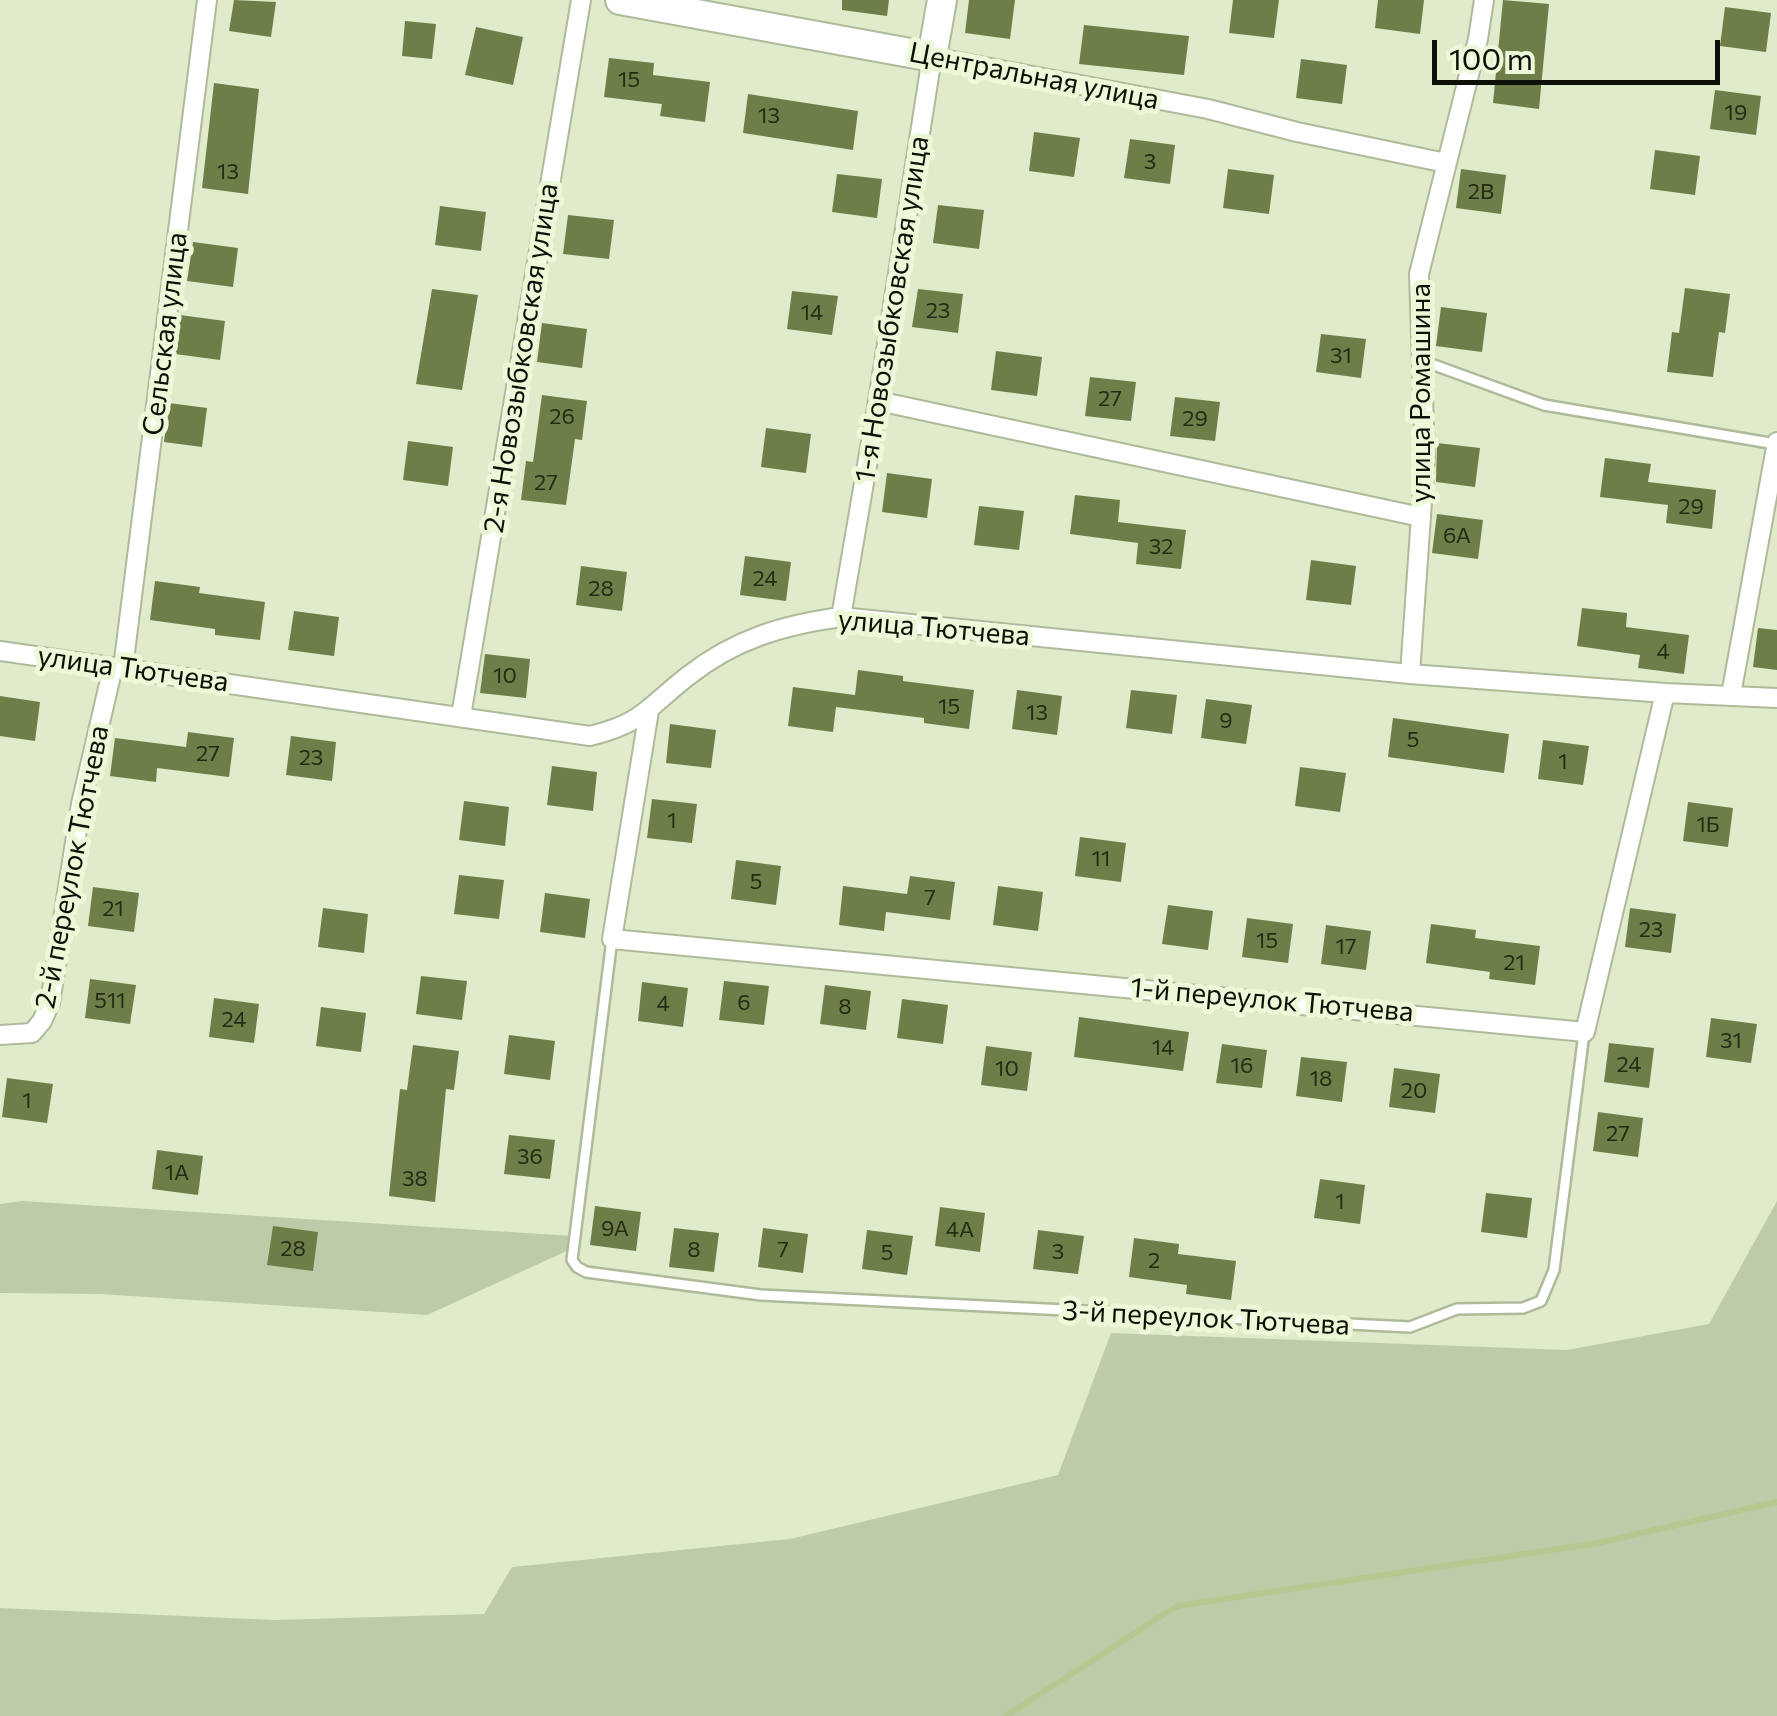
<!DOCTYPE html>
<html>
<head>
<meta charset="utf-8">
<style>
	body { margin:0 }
	#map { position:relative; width:1777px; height:1716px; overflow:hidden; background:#dfebca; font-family:Commissioner,sans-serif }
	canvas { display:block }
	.scale { position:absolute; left:1432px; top:40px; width:288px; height:45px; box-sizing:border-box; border:5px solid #0d1006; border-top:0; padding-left:12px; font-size:30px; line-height:35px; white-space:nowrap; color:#0d1006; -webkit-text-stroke:8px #ecf8d7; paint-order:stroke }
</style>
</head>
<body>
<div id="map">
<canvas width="1777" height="1716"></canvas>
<div class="scale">100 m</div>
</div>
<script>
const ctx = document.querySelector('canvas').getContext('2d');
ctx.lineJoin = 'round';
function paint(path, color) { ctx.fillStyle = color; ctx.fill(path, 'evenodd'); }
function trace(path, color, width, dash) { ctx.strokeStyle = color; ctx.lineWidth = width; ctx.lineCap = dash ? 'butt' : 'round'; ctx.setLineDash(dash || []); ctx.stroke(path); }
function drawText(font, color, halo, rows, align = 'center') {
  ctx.font = font + ' Commissioner,sans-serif'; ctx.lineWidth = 10; ctx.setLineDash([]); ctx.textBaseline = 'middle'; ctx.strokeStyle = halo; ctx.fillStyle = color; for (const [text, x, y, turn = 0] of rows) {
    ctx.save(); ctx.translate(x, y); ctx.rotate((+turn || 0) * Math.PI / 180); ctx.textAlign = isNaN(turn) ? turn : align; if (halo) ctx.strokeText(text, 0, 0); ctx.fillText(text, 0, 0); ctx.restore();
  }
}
paint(new Path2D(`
	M22,1201L573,1236L571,1249L427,1315L100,1294L0,1293V1204Z
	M1777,1201V1716H0V1608L274,1620L484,1614L512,1567L790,1539L1058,1475L1111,1333L1567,1350L1709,1324Z`), '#becba8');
trace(new Path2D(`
	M1006,1716L1177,1606L1598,1543L1777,1502`), '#b5c88f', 6);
paint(new Path2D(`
	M234,0L276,2L271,37L229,31Z
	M842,0H889L887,16L842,10Z
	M969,0H1015L1010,39L965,33Z
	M1233,0H1279L1274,38L1229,33Z
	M1378,0H1424L1420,34L1375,28Z
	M1503,0L1549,4L1539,109L1493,103Z
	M1725,7L1771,13L1766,52L1720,46Z
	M405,21L436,24L432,59L402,56Z
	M1084,25L1189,36L1184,75L1079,64Z
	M476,27L523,37L513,85L465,75Z
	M609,58L654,63L653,75L710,82L705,122L660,116L662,104L604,97Z
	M1301,59L1347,65L1342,104L1296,98Z
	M214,83L259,89L248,194L202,188Z
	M1715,90L1761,96L1756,135L1710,129Z
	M748,94L858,111L853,150L743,133Z
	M1034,132L1080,138L1074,177L1029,171Z
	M1130,139L1175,145L1170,184L1124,178Z
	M1655,150L1700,156L1695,195L1650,189Z
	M1228,169L1274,175L1269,214L1223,208Z
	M1461,169L1506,175L1501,214L1456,208Z
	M837,174L882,179L877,218L832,212Z
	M938,205L984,210L979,249L933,243Z
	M440,206L486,212L481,251L435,245Z
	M568,215L614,220L609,259L563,254Z
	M193,242L238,248L233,287L187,281Z
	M1685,288L1730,294L1725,333L1719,332L1713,377L1667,372L1672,332L1679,333Z
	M432,289L478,295L462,390L416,384Z
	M918,289L963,294L958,333L912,327Z
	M792,291L838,296L832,335L787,329Z
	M1441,307L1487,313L1482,352L1436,346Z
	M180,315L225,321L220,360L175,354Z
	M542,323L587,329L582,368L537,362Z
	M1321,334L1366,339L1361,378L1316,372Z
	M996,351L1042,357L1037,396L991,390Z
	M1090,377L1136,382L1131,421L1085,416Z
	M542,395L587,401L582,440L575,439L566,505L521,500L526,461L533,462Z
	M1175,397L1220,402L1215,441L1170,436Z
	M169,403L207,408L202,447L164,442Z
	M766,428L811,434L806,473L761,467Z
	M408,441L453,447L448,486L403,480Z
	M1437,443L1480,448L1475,487L1436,482Z
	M1605,458L1651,464L1648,482L1716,490L1712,529L1666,523L1668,505L1600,497Z
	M887,473L932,479L927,518L882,512Z
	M1075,495L1120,500L1118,522L1186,530L1181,569L1136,564L1138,543L1070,534Z
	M979,506L1024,511L1019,550L974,545Z
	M1437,514L1483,520L1478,559L1432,553Z
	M745,556L791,562L786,601L740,595Z
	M1311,560L1356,566L1351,605L1306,600Z
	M581,566L627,572L622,611L576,605Z
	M155,581L200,587L199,593L265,602L260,640L215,635V629L150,620Z
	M1582,608L1627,613L1626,627L1689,635L1684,674L1638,668L1640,655L1577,646Z
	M294,611L339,617L334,656L288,650Z
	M1758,628L1777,630V670L1753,667Z
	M485,654L530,659L526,698L480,693Z
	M858,670L903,676V681L974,690L969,729L924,723V718L836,707L833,732L788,726L793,687L855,695Z
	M1017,690L1062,696L1057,735L1012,729Z
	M1131,690L1177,695L1172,734L1126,728Z
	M0,696L40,702L35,741L0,736Z
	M1206,699L1252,705L1246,744L1201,738Z
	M1393,718L1509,734L1504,773L1388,757Z
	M670,724L716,730L711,768L666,763Z
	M188,732L234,738L229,777L157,768L156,782L110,776L115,738L186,747Z
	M291,736L336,742L332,781L286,775Z
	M1543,740L1589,746L1583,785L1538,779Z
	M552,766L597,772L593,811L547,805Z
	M1300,767L1346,773L1340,812L1295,806Z
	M652,799L697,804L692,843L647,838Z
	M464,801L509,807L505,846L459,840Z
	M1688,802L1733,808L1728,847L1683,841Z
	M1080,837L1126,843L1121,882L1075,876Z
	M736,860L781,866L776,905L731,899Z
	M459,875L504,880L499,919L454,914Z
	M910,876L955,882L950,920L886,912L884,931L839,925L843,886L907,894Z
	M998,886L1043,892L1038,931L993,925Z
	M93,887L139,893L134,932L88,926Z
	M545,893L590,899L585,938L540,932Z
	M1168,905L1213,911L1208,950L1162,944Z
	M323,908L368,914L364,953L318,947Z
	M1630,908L1676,914L1671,953L1625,947Z
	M1247,918L1293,924L1288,963L1242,957Z
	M1431,924L1476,930L1475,938L1540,946L1535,985L1489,979L1490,972L1426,963Z
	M1326,925L1371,931L1366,970L1321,964Z
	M421,976L467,981L462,1020L416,1014Z
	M90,979L136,985L130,1024L85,1018Z
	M724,981L769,986L764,1025L719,1020Z
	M642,982L688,988L683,1027L638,1021Z
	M825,985L871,991L866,1030L820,1024Z
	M214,998L259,1004L254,1043L209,1037Z
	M902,999L948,1005L943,1044L897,1038Z
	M321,1007L366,1013L361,1052L316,1046Z
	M1079,1017L1189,1032L1183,1071L1074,1057Z
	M1711,1018L1757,1024L1751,1063L1706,1057Z
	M509,1035L555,1041L550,1080L504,1074Z
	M1609,1043L1654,1048L1649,1088L1604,1082Z
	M1222,1044L1267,1050L1262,1088L1216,1083Z
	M413,1045L459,1051L454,1090L446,1089L435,1202L389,1196L400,1089L407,1090Z
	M986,1046L1032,1052L1027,1091L981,1085Z
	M1301,1057L1347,1062L1342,1102L1296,1096Z
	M1394,1068L1440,1074L1435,1113L1389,1107Z
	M7,1078L53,1084L47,1123L2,1117Z
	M1598,1112L1643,1118L1638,1157L1593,1151Z
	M509,1135L555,1140L550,1179L504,1174Z
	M157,1150L203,1156L198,1195L152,1189Z
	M1320,1179L1365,1185L1360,1224L1314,1218Z
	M1486,1193L1532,1198L1527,1238L1481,1232Z
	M595,1206L641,1212L636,1251L590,1245Z
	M940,1207L985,1213L980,1252L935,1246Z
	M273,1226L318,1232L313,1271L267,1265Z
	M674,1228L719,1233L714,1272L669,1267Z
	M763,1228L808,1234L803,1273L758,1267Z
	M867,1230L913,1236L907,1275L862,1269Z
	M1038,1230L1084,1236L1078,1274L1033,1269Z
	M1134,1238L1179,1244L1178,1254L1236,1261L1231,1300L1186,1294L1187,1285L1129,1277Z`), '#6d7e48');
const lane = new Path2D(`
	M1423,361L1544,405L1776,444
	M612,939L572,1260L577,1267L586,1272L761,1295L1410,1327L1457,1309L1523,1308L1541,1301L1554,1270L1584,1033`);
const street = new Path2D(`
	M878,401L1421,517
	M841,617L878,401L932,57L1208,109L1297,132L1446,163
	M0,651L590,736C644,723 648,707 688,676C735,639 783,625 841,617L1410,674L1665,693L1777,698
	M123,668L207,0
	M1410,674L1425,458L1419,274L1478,39L1484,0
	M1731,695L1777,442
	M649,711L612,939L1585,1032L1665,693
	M461,716L581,0
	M0,1035L32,1033L42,1021L50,1003L81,804L113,667`);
const secondary = new Path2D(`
	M620,0L932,57L942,0`);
trace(lane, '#afba9b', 14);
trace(street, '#afba9b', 22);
trace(secondary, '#afba9b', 32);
trace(lane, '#fff', 9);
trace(street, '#fff', 18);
trace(secondary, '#fff', 28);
drawText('22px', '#252c16', null, [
	["15",629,80],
	["19",1736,113],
	["13",769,116],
	["3",1150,162],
	["13",228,172],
	["2В",1481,192],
	["23",938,311],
	["14",812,313],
	["31",1341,356],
	["27",1110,399],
	["26",562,417],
	["29",1195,419],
	["27",546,483],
	["29",1691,507],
	["6А",1457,536],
	["32",1161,547],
	["24",765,579],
	["28",601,589],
	["4",1663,652],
	["10",505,676],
	["15",949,707],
	["13",1037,713],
	["9",1226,721],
	["5",1413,740],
	["27",208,754],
	["23",311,758],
	["1",1563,762],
	["1",672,821],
	["1Б",1708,825],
	["11",1101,859],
	["5",756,882],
	["7",930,898],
	["21",113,909],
	["23",1651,930],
	["15",1267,941],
	["17",1346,947],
	["21",1514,963],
	["511",110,1001],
	["6",744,1003],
	["4",663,1004],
	["8",845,1007],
	["24",234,1020],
	["31",1731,1041],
	["14",1163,1048],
	["24",1629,1065],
	["16",1242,1066],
	["10",1007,1069],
	["18",1321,1079],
	["20",1414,1091],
	["1",27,1101],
	["27",1618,1134],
	["36",530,1157],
	["1А",177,1173],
	["38",415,1179],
	["1",1340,1202],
	["9А",615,1229],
	["4А",960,1230],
	["28",293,1249],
	["8",694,1250],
	["7",783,1250],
	["3",1058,1252],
	["5",887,1253],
	["2",1154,1261]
]);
drawText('28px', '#0d1006', '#ecf8d7', [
	["Центральная улица",1034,76,11],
	["1-я Новозыбковская улица",892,309,-81],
	["Сельская улица",165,334,-83],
	["2-я Новозыбковская улица",521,358,-81],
	["улица Ромашина",1421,393,-90],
	["улица Тютчева",934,628,5],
	["улица Тютчева",133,669,8],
	["2-й переулок Тютчева",72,867,-79],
	["1-й переулок Тютчева",1272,1000,5],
	["3-й переулок Тютчева",1206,1318,3]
]);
</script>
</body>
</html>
